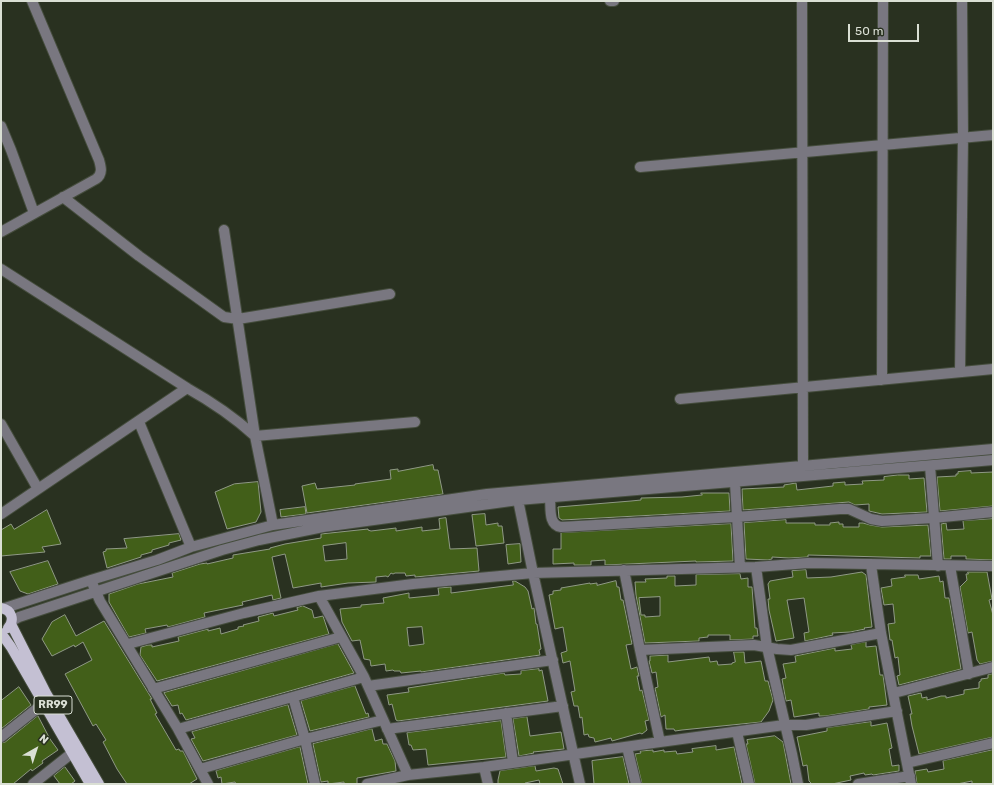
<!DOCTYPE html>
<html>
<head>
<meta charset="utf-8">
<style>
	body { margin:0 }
	#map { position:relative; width:994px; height:785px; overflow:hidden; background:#293120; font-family:Rubik,sans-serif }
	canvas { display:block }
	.frame { position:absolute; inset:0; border:2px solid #dadfd4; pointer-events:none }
	.north { position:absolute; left:16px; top:729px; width:40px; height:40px; -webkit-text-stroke:3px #293120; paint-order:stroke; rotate:39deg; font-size:11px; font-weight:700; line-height:16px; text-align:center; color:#dadfd4 }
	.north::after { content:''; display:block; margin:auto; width:14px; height:18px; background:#dadfd4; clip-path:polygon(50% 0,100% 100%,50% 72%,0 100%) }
	.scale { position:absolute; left:848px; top:24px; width:71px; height:18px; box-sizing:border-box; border:2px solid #dadfd4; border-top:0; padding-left:5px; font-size:12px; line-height:14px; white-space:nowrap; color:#dadfd4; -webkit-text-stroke:3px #293120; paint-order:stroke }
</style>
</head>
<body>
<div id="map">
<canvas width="994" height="785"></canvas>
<div class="frame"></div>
<div class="north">N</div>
<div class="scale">50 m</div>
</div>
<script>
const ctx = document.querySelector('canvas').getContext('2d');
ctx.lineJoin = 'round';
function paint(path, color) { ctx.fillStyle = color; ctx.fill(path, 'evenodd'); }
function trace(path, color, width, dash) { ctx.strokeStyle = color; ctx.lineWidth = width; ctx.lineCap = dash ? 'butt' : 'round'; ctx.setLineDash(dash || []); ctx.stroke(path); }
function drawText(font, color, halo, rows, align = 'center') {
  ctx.font = font + ' Rubik,sans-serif'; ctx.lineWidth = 4; ctx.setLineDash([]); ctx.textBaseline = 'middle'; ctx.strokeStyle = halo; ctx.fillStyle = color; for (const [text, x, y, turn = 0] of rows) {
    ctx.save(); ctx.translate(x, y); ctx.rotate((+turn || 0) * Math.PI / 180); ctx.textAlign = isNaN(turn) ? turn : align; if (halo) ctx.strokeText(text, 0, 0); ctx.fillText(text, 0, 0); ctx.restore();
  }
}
const building = new Path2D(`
	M433,465L434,470H438L443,494L307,513L302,486L315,483L317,489L355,485V484L391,479L390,470L398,469V471Z
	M971,471V473L993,472V506L940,511L937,477L956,476V474H958V472Z
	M898,475H909V479L924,478L927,512L882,514L869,511V504L855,505L849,502L743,510L742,489L784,487V485L796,483L797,490L833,486V483L845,482V485L863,484L862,481L884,480V477Z
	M258,482L261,512L256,522L227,529L215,492L234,484Z
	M701,493H729L730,511L562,520L559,518L558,507L631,501L641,500V498L682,497L702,495Z
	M305,507L306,514L281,517L280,510Z
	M47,510L61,544L42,547L45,552L1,556V530L11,524L14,529Z
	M485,514L486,525L498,523V526H502L504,543L476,546L472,515Z
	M446,518L450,549L477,548L479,571L415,577V575L406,576L405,573H395L393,574L391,573L388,577L386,576L376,577V582L348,583L321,587V583L293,588L285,554L272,557L281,598L273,600L272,595L242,602L243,605L204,613L205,617L168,627L167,625L145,629L146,633L129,637L109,602V594L138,584L173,577L172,573L200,564L207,563V564L233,558V555L270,549V548L285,544L321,538V534L368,529V530L371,531L396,528V531L422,527V531L440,529L439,519ZM346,543L347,559L325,561L323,546Z
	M993,519V560L966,559V556H951V559H944L941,524L946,523L947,530L964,529L963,521Z
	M786,520V523H815V525H830V523L839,522V524H843V527H859V523H863L870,525L882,527L928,525L931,556H920V558L808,555V557L789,558L772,557V559L768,560L746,559L744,523Z
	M731,524L733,561L696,562V561L605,565V560L591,561V565H574V563L553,564V549H561V533Z
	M179,534L181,540L169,543V545L152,550V552L141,555V557L107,568L103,552L106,551V549L127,548L124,539Z
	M520,544L521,562L508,564L506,545Z
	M48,561L58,584L28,594L20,591L10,572Z
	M806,570L807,578L831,577L862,572L866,575L872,627L864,628L865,629L850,632L832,633L833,635L805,641L804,633L809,632L804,598L787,600L794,638L776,641L769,610L768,599H770L768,584L770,581L793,577L792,571Z
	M968,572H987L992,599L989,600L993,615V661L980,664L977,660L972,632L968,633L960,587L967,580L966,574H968Z
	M740,574L741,579L748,578V587H752L755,628H757L758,636H753V639L730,640V635H708V637L699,638V641L645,643L636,595L635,582H646L645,579L667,578V576H675V586L696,585V575ZM660,597V616L645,617V615H641L639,598Z
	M905,575H918L919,579L939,576L940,582L943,581L945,598H949L961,669L899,685L897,676L900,675L898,657L895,658L892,640H890L888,624L895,623L893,604L884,605L881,588L892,586L891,579L905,577Z
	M513,581H515L525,587L528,591L532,609L534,608L536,624H537L541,649L539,650L540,655L421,672V671L401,673L400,671H394L393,670L386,671L385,664L371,666L370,660L364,659L360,640L352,641L342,622L340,609L361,607V605L384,603L383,598L409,593V598L439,595L438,588L451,587V593L513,585ZM422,627L424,644L409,646L407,628Z
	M616,581L617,587H619L621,600H623L632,644L626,645L631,669L637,667L639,676H637L640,691L642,690L649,720L645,721L647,730L642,734L640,733L612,741L611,738L595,742L594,738L589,737L588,734L584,735L582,717L580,718L578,706H574L571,692L575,691L570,661L563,663L561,653L567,651L563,627L555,629L549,595L553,594V591L561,590V588L590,583V584L597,583V585Z
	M303,606L312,610L314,618L323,616L329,634L157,681L140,655L141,647L148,645H152V647L179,641L178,637L208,629V631L220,628L221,634L238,629V627L244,626L243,625L259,621L258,617L273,613L274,616L298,610L297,608Z
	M65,615L76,636L104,621L152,699H150L157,713L155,714L176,750L179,749L180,751H183L197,779L189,784H127L117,769L103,742L106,740L96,724L93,726L65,674L92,660L83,642L75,647L74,645L52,656L42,639L52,622Z
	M866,642V647L876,646L880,675H883L887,705L869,707V709L825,716H819V713L794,717L791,700L786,701L782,679L786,678L783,664L796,662L795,656L835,648V651L852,649L851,645Z
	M338,644L354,673L186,720L182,713L180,714L178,705L172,706L164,693Z
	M734,652H744L745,663L761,661L765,681H768L773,700L769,711L761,722L682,730L675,731L674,729H666L665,715L661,717L655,688L658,687L656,672L652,673L649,661H650V656L668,655V662L709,657L710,662L717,661L718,665L732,664V663L735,662Z
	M539,669V671L542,670L548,701L398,721L396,720L392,704L389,705L387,695L409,692L408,688L504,673L505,675L521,674V671Z
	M993,674V737L919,754L912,726L910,714H912L908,696L921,693L922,698L927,697V700L941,696H946V698L964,694V690L979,688V682L981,681V679L988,678V675Z
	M355,686L366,714L368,713L369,717L310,731L301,701Z
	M19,687L31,705L1,729V701Z
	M288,705L297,735L203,761L191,739L195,738L192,732Z
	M38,716L50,739L58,750L42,761L43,763L32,771L31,769L13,784H1V743L5,742Z
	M527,717L530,736L561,732L564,749L533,752L534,753L519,756L513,719Z
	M501,721L506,757L428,765L426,749L413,750L411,745H409L407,733Z
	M871,722V726L887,723L892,748L889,749L892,766L899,765V771L873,775L872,774L865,775L864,773L850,776L851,780L832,784H812L809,781L807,765L803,766L797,737L827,731V728Z
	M372,729L375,741L382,739L383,744H387L395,761L396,771L357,778V784H344V782L328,784V781L321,782L313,744Z
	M775,736L783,742L791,784H755L746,744H748L747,740Z
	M716,746V750L734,747L742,784H642L635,754L641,753L640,751L653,750V752L664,750V752L676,751L677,754L693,752L692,749Z
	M300,747L308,784H236L235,782L222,784L221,777L218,778L216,771Z
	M993,750V784H972V781L957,784H917L915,771L927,769L928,772L944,769L943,761Z
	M623,757L629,784H594L592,761Z
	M535,766L536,771L554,768L558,769L563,784H540L539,780L525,783V784H498V780L500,771Z
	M65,767L75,781L71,784H60L54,776Z`);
paint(building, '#425f19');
trace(building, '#8f9985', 1);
const minor = new Path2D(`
	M610,1H614
	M802,1L803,466
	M1,126L11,150L34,213
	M640,167L993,135
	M63,197L139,256L224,317L238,319L390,294
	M224,230L255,436L273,525
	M1,232L96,179C103,174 101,167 99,160L32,1
	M1,269L187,388C212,402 234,417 255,436L415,422
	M960,372L963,138L962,1
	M882,380L883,1
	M680,399L993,369
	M139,422L191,547
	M1,424L38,489
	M930,466L938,566
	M735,483L740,567
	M517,495L533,573L580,784
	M550,498C551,508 548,525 561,527L736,517L840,509H849L871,519L882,521L933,518L993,512
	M1,514L187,388
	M871,565L881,633L911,784
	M950,566L969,674
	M756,567L767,647L792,754L798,784
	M624,570L640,650L660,742
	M93,585L100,601L178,729L208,784
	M319,596L364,677L408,775
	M5,608L91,580L157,560L191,547L273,525L487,494L993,449
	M12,621L19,617L222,550L259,540L323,527L518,500L993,460
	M128,644L244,613L319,596L413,584L533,573L756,567L808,563L993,566
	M640,650L754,645L777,649L791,650L881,633
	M368,686L553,660
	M153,689L341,637
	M894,693L993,667
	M293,697L305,739L315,784
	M506,713L513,762
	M178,729L364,677
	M387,729L563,706
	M737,732L749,784
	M1,737L44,703L47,696
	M627,747L636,784
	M907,763L993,743
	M484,767L488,784
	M200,769L305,739L383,720
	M33,784L72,753
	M367,784L408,775L484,767L660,742L784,725H806L897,711
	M858,784L910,776`);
const major = new Path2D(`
	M1,608C12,610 15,620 8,628
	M11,624L46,693L99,784
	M1,633L11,647L90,784`);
trace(minor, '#454d3d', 12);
trace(major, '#454d3d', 12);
trace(minor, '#797780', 10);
trace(major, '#c4c0d3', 10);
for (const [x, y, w] of [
	[53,705,38]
]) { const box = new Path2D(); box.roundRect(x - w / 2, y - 9, w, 18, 3); ctx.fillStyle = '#293120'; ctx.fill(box); trace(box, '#dadfd4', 1); }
drawText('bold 11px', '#dadfd4', null, [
	["RR99",53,705]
]);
</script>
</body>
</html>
